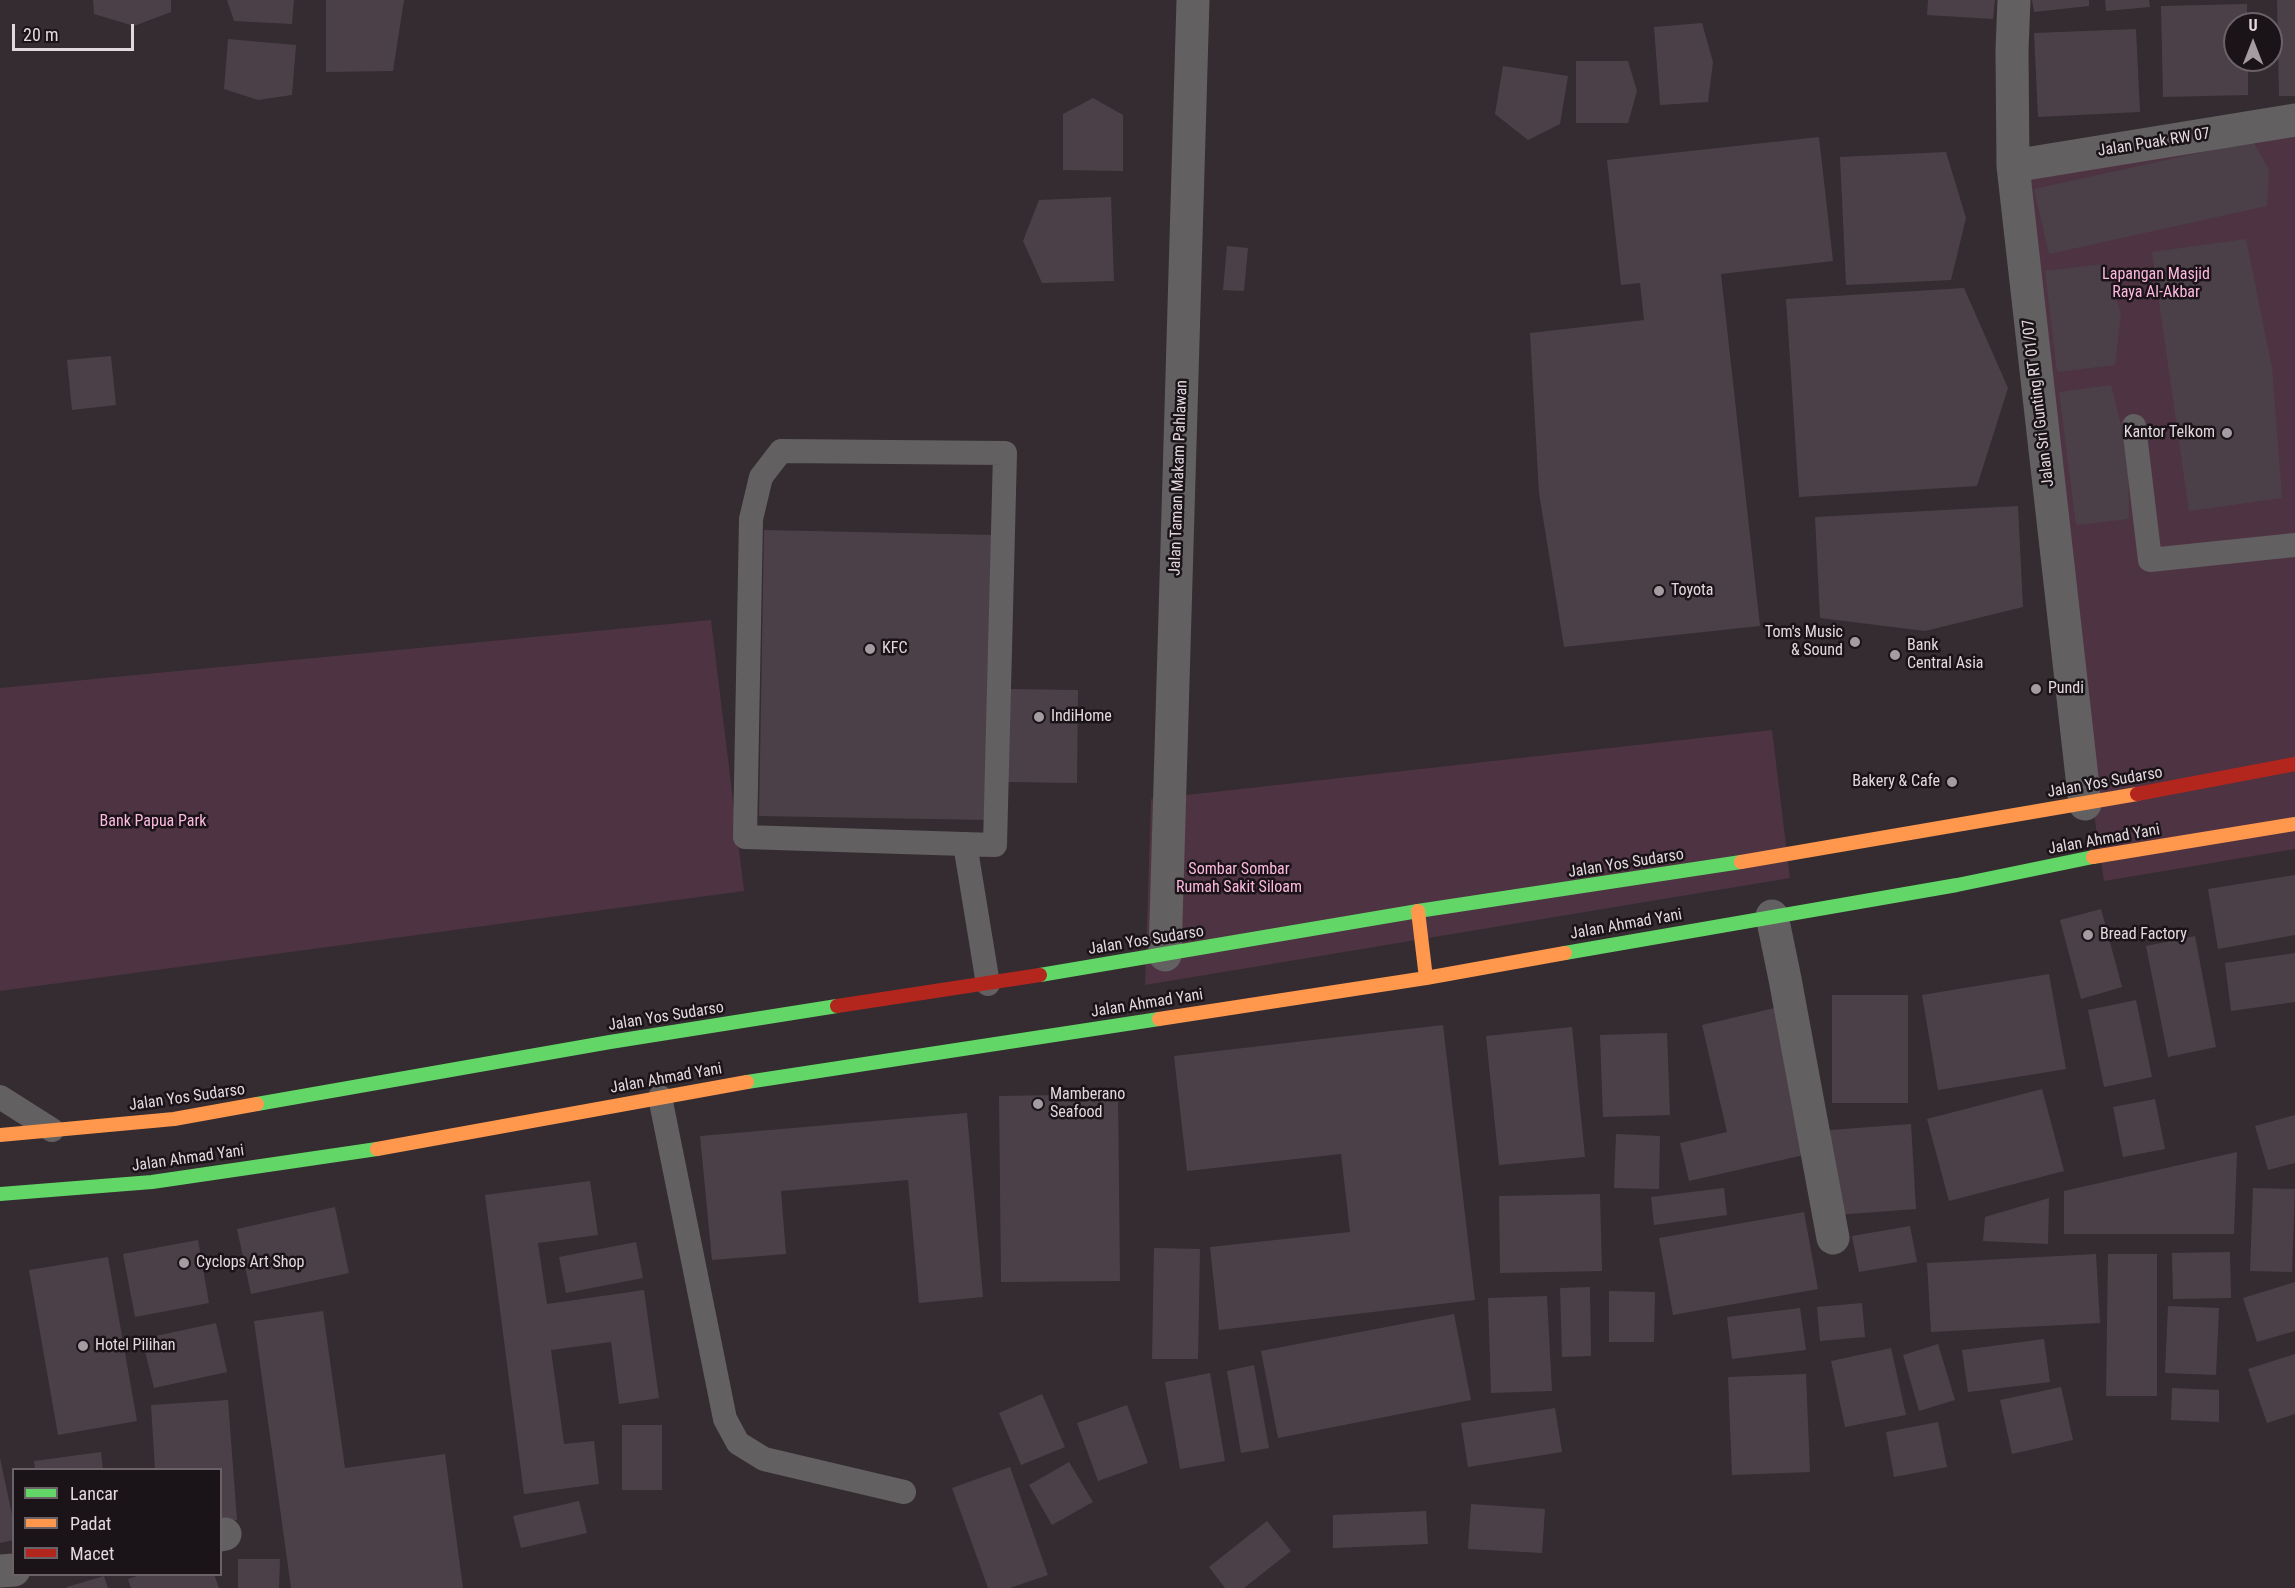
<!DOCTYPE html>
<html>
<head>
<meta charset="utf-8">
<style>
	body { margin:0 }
	#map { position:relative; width:2295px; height:1588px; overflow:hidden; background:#342c30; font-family:"Roboto Condensed",sans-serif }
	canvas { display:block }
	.legend { position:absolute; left:12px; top:1468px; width:210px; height:108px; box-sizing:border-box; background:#1a1317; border:2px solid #6a6267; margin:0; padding:8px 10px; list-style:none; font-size:18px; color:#e2d8de }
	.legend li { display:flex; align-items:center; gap:12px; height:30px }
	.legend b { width:30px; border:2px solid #6a6267 }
	.north { position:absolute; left:2223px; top:12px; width:60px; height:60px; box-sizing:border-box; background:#1a1317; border:2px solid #6a6267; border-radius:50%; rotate:0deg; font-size:16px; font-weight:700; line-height:24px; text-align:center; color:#e2d8de }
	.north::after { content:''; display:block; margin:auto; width:21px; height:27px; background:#a59ca1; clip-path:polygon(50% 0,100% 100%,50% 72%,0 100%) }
	.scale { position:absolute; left:12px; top:24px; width:122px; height:27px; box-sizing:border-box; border:3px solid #e2d8de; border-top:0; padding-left:8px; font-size:18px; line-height:21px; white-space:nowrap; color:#e2d8de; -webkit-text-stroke:4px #1a1317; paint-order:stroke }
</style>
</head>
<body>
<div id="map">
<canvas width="2295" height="1588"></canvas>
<ul class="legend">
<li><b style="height:8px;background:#63d668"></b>Lancar</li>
<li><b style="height:8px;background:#ff974d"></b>Padat</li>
<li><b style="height:8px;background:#b3261e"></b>Macet</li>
</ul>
<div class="north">U</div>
<div class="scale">20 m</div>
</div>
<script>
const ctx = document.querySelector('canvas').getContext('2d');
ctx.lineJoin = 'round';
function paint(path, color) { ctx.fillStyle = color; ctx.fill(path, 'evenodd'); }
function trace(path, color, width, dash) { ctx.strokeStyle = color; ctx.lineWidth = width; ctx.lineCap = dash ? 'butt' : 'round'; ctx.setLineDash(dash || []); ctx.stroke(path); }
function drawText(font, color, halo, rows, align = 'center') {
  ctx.font = font + ' "Roboto Condensed",sans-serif'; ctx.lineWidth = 5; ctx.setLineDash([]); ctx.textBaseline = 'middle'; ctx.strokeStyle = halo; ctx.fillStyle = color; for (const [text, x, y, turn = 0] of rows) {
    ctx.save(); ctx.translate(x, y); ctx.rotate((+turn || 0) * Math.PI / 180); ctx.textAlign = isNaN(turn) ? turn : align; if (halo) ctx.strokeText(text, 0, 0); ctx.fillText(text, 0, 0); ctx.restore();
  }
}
paint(new Path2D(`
	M2295,127V849L2104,881L1996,158Z
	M711,620L744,891L0,991V688Z
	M1772,730L1790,878L1145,985L1151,799Z`), '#4e3342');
paint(new Path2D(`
	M93,0H171V12L134,26L94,14Z
	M227,0H294L292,24L234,21Z
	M326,0H404L393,71L326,72Z
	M1928,0H1995L1993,19L1927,15Z
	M2032,0H2089V6L2034,12Z
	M2105,0H2149L2150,7L2106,11Z
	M2277,0H2295V96H2279Z
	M2247,4V24H2235V60H2248V95L2163,97L2161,6Z
	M1702,23L1713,62L1708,102L1660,105L1654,27Z
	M2136,29L2140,112L2038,117L2034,33Z
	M228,39L296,45L292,95L258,100L224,89Z
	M1576,61H1628L1637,91L1628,123H1576Z
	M1503,66L1568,76L1560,124L1528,140L1495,114Z
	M1093,98L1123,115V171L1063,170V114Z
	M1819,137L1833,261L1721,274L1760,626L1564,647L1539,493L1530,333L1644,320L1640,283L1621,285L1607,160Z
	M2253,141L2269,170L2267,206L2049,254L2034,189Z
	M1946,152L1966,218L1951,280L1846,285L1840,157Z
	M1111,197L1114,281L1042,283L1023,241L1039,200Z
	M2246,239L2272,368L2282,498L2189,511L2152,252Z
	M1227,246L1248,248L1244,291L1223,290Z
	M2103,264L2121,313L2115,365L2057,372L2045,271Z
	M1964,288L2008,388L1977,486L1799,497L1786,299Z
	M111,356L116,405L72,410L67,360Z
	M2111,385L2128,452L2129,519L2076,525L2059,392Z
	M2018,506L2023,607L1925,631L1820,618L1815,517Z
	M764,530L994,535L989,820L759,816Z
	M1010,689L1078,690L1077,783L1008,782Z
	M2295,875V935L2218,949L2208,889Z
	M2101,909L2122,987L2081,999L2060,920Z
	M2195,936L2216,1047L2168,1057L2146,946Z
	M2295,953V1002L2231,1011L2225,963Z
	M2049,974L2066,1069L1938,1090L1922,995Z
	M1832,995H1908V1103H1832Z
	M2136,1000L2152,1077L2104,1087L2088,1010Z
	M1779,1007L1813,1153L1689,1181L1680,1143L1727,1132L1702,1025Z
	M1443,1025L1475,1300L1219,1330L1210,1247L1350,1232L1341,1154L1187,1171L1174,1056Z
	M1572,1027L1585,1157L1499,1165L1486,1036Z
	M1667,1033L1670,1115L1603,1117L1600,1035Z
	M2042,1089L2064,1171L1949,1201L1927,1119Z
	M1118,1094L1120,1281L1001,1282L999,1096Z
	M2155,1099L2165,1149L2123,1157L2113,1107Z
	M967,1113L983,1297L919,1303L908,1180L781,1191L786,1254L712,1260L700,1136Z
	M2295,1115V1163L2268,1170L2255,1126Z
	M1911,1124L1916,1209L1836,1215L1830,1130Z
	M1616,1134L1660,1136L1659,1189L1614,1188Z
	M2237,1152L2234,1234H2064V1191Z
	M590,1181L598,1235L538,1243L547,1304L644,1290L659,1398L619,1404L611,1342L551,1350L564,1444L594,1441L599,1484L524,1494L485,1195Z
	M1724,1188L1727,1215L1654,1225L1651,1197Z
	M2253,1188L2295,1189L2292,1272L2250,1271Z
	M1600,1194L1602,1271L1500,1273L1499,1196Z
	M2049,1198L2048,1244L1983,1241L1985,1217Z
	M335,1207L349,1273L251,1294L237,1229Z
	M1804,1212L1818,1289L1673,1315L1659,1238Z
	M1910,1226L1917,1262L1859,1272L1852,1236Z
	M198,1240L209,1303L135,1317L123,1254Z
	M636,1242L643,1278L566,1293L559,1257Z
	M1154,1248L1200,1249L1198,1359H1152Z
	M2230,1252L2231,1298L2173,1299L2172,1253Z
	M2096,1254L2100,1323L1931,1332L1927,1263Z
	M2108,1254H2157V1396H2106Z
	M108,1257L137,1421L58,1435L29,1270Z
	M2295,1282V1331L2257,1342L2243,1298Z
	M1590,1287L1591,1356L1562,1357L1560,1288Z
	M1609,1291L1655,1292L1654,1342H1609Z
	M1547,1296L1552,1391L1491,1393L1488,1298Z
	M1862,1303L1865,1337L1820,1341L1817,1307Z
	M2168,1306L2219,1308L2216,1375L2165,1373Z
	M1800,1308L1806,1350L1732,1359L1727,1317Z
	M323,1311L345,1468L445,1454L463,1588H291L254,1321Z
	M1454,1314L1471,1400L1278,1438L1261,1351Z
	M216,1323L227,1372L154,1388L142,1339Z
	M2044,1339L2050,1382L1968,1392L1962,1350Z
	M1938,1344L1955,1400L1919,1411L1903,1355Z
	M1891,1348L1906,1415L1845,1427L1831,1361Z
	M2295,1354V1414L2267,1423L2248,1369Z
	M1254,1365L1269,1448L1241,1453L1227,1371Z
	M1210,1373L1225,1461L1180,1469L1165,1382Z
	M1806,1374L1810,1472L1732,1475L1728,1377Z
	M2061,1387L2073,1440L2012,1454L2000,1400Z
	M2172,1388L2219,1390V1422L2171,1420Z
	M1042,1394L1065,1447L1021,1465L999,1413Z
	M228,1400L237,1520L220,1521V1470H155L151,1405Z
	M1127,1405L1148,1463L1098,1481L1077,1423Z
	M1555,1408L1562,1452L1468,1467L1461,1423Z
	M1938,1422L1947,1467L1894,1477L1886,1432Z
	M622,1425H662V1490H622Z
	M101,1452L103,1470H35L34,1461Z
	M0,1458L14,1524V1540L0,1543Z
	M1069,1462L1093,1502L1052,1525L1029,1485Z
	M1010,1467L1048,1575L1010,1588H988L952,1488Z
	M579,1501L587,1533L521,1548L513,1516Z
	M1471,1504L1545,1509L1542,1553L1468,1549Z
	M1426,1511L1428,1544L1333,1548V1515Z
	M1267,1521L1291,1551L1244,1588H1225L1209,1567Z
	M238,1559H280L279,1588H238Z
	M143,1574H214L219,1588H131L128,1579Z
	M104,1576L108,1588H67V1587Z`), '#4b4047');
trace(new Path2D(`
	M2134,426L2150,560L2295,545
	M781,451L1005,453L995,845L745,837L751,519L761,477Z
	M965,844L988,984
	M0,1097L52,1130
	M660,1097L725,1419L738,1443L764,1459L904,1492`), '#636061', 24);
trace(new Path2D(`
	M2014,0L2012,50L2013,166L2085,804
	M2013,166L2295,120
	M1772,916L1785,979L1833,1238
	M1165,955L1193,0
	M220,1535L225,1534
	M0,1571L14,1570`), '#636061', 33);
trace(new Path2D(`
	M1565,953L1957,885L2093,857
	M1040,975L1418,911L1741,862
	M747,1082L1159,1019
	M257,1104L610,1042L837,1006
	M0,1194L152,1182L377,1149`), '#63d668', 14);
trace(new Path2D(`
	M2093,857L2295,824
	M1741,862L2137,794
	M1418,911L1426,978
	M1159,1019L1426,978L1565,953
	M0,1135L174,1119L257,1104
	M377,1149L747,1082`), '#ff974d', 14);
trace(new Path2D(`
	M2137,794L2295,764
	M837,1006L1040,975`), '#b3261e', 14);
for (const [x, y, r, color] of [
	[2227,433,6,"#a59ca1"],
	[1659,591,6,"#a59ca1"],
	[1855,642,6,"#a59ca1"],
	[870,649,6,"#a59ca1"],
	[1895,655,6,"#a59ca1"],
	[2036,689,6,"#a59ca1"],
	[1039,717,6,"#a59ca1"],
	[1952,782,6,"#a59ca1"],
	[2088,935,6,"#a59ca1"],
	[1038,1104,6,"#a59ca1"],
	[184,1263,6,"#a59ca1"],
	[83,1346,6,"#a59ca1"]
]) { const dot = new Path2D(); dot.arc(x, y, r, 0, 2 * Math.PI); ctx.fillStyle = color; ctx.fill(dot); trace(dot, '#1a1317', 2); }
drawText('16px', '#e2d8de', '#1a1317', [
	["Jalan Puak RW 07",2154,143,-9],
	["Jalan Sri Gunting RT 01/07",2039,403,-97],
	["Jalan Taman Makam Pahlawan",1179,478,-88],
	["Jalan Yos Sudarso",2105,783,-10],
	["Jalan Ahmad Yani",2104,840,-10],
	["Jalan Yos Sudarso",1626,864,-9],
	["Jalan Ahmad Yani",1626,925,-10],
	["Jalan Yos Sudarso",1146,941,-9],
	["Jalan Ahmad Yani",1147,1004,-9],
	["Jalan Yos Sudarso",666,1017,-9],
	["Jalan Ahmad Yani",666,1079,-10],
	["Jalan Yos Sudarso",187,1098,-8],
	["Jalan Ahmad Yani",188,1159,-8]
]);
drawText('16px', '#feb9e0', '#1a1317', [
	["Lapangan Masjid",2156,275],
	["Raya Al-Akbar",2156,293],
	["Bank Papua Park",153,822],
	["Sombar Sombar",1239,870],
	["Rumah Sakit Siloam",1239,888]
]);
drawText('16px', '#e2d8de', '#1a1317', [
	["Kantor Telkom",2215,433,"right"],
	["Toyota",1671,591],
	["Tom's Music",1843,633,"right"],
	["& Sound",1843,651,"right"],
	["Bank",1907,646],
	["Central Asia",1907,664],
	["KFC",882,649],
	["Pundi",2048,689],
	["IndiHome",1051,717],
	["Bakery & Cafe",1940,782,"right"],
	["Bread Factory",2100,935],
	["Mamberano",1050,1095],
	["Seafood",1050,1113],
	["Cyclops Art Shop",196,1263],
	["Hotel Pilihan",95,1346]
], 'left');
</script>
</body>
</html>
